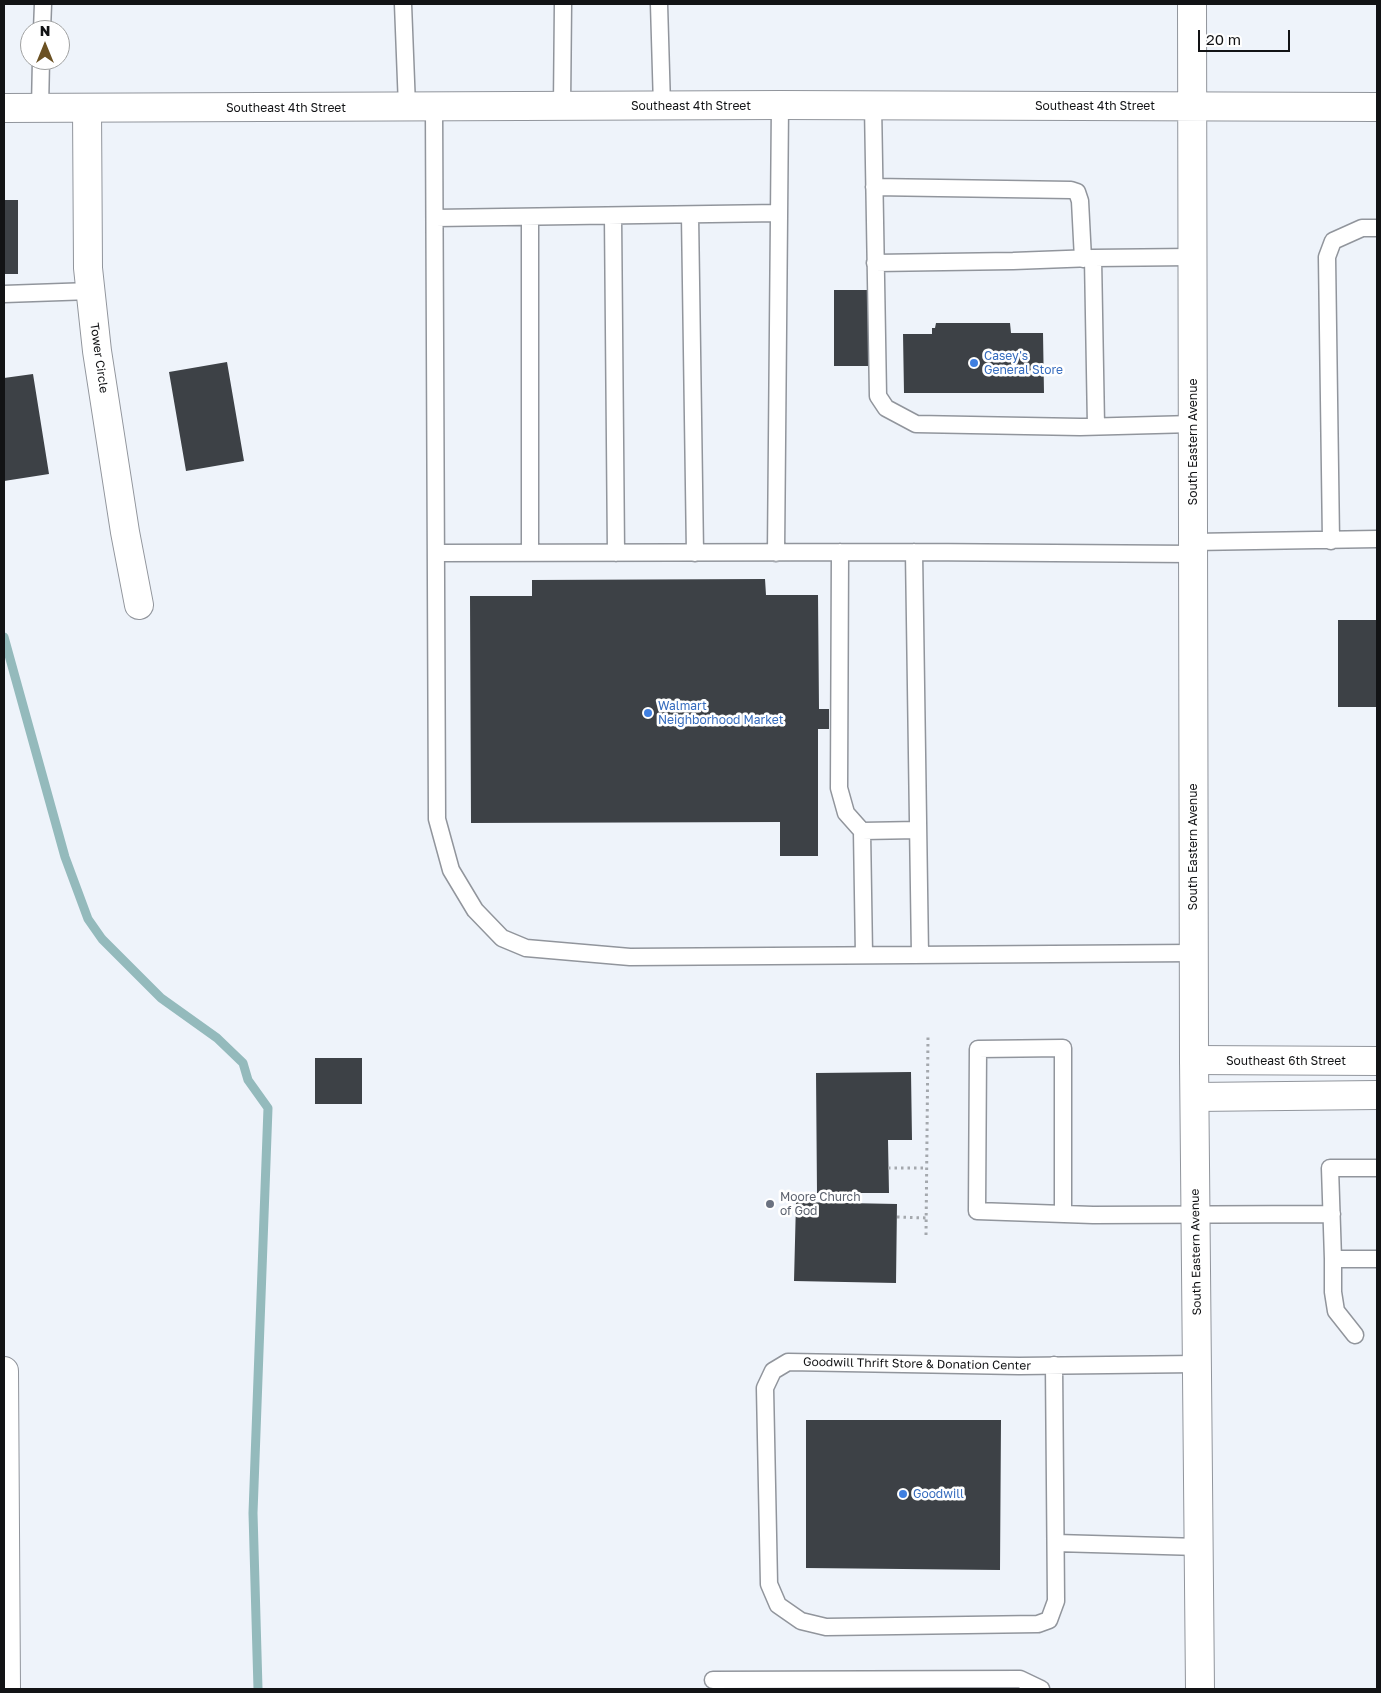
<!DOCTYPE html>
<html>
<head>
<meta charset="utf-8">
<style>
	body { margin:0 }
	#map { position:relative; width:1381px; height:1693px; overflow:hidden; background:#eef3fa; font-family:"Golos Text",sans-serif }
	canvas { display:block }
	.frame { position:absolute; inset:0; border:5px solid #121315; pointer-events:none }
	.north { position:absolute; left:20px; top:20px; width:50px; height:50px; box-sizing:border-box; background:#fff; border:1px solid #a0a1a1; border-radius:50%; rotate:0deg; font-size:14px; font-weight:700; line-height:20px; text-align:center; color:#121315 }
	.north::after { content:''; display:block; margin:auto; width:18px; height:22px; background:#6b5123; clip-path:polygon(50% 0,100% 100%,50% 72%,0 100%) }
	.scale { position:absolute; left:1198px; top:30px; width:92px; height:22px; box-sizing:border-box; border:2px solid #121315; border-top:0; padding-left:6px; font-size:15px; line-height:18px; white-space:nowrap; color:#121315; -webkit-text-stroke:4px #fff; paint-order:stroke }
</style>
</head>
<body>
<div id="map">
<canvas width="1381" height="1693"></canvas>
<div class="frame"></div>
<div class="north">N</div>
<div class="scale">20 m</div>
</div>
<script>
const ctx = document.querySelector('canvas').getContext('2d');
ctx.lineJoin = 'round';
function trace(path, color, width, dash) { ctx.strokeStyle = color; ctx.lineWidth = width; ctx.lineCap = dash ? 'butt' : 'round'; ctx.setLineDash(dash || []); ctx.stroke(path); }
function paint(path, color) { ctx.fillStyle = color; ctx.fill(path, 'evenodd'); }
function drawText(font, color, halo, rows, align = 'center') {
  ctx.font = font + ' "Golos Text",sans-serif'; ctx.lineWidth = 5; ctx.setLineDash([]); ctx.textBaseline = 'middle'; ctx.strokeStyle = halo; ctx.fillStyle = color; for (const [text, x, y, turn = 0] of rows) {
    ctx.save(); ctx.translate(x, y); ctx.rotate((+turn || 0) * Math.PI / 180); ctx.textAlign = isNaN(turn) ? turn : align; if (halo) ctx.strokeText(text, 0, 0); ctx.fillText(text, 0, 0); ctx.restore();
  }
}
trace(new Path2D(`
	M4,637L65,857L88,919L102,939L161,998L217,1038L243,1063L248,1080L268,1108L253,1513L258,1689`), '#94babc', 9);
paint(new Path2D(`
	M4,200H18V274H4Z
	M834,290H870V366H834Z
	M936,323H1010L1011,333H1043L1044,393H904L903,334H932V328H935Z
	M227,362L244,461L186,471L169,372Z
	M33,374L49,474L4,481V378Z
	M765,579L766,595H818L819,709H829V729H818V856H780V822L471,823L470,596H532V580Z
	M1338,620H1377V707H1338Z
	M315,1058H362V1104H315Z
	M911,1072L912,1140H888L889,1193H817L816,1073Z
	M796,1202L897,1204L896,1283L794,1281Z
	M806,1420H1001L1000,1570L806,1568Z`), '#3d4146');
const lane = new Path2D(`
	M403,4L407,107
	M659,4L662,106
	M42,30L43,4
	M873,105L878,396L886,408L916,424L1080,427L1193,424
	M562,106L563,4
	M434,107L437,819L451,870L475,910L502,938L526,948L630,957L1194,953
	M40,108L41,60
	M874,187L1071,190L1077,192L1080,201L1083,259
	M690,215L695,553
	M613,216L616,553
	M530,217V553
	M435,218L779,213
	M875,263L1013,261L1093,258
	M4,294L91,291
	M1096,426L1093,258L1192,257
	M1331,541L1327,257L1333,241L1362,228H1377
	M1193,542L1377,539
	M840,552L839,788L846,813L862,831L864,955
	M914,552L920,955
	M436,553L914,552L1193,554
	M776,553L780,105
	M862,831L918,830
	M1377,1168H1330L1333,1259H1377
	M1063,1214V1048L978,1049L977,1211L1093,1215L1332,1214
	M1333,1259V1292L1336,1311L1355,1335
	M1054,1365L1056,1601L1049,1620L1038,1624L826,1627L801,1621L778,1605L769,1584L765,1388L773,1371L788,1362L1019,1366L1197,1364
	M1056,1543L1199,1547
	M713,1680L1020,1679L1041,1689`);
const street = new Path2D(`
	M87,108L88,268L97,351L125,532L139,605
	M1194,1060L1377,1061
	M1195,1097L1377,1095
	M4,1371L6,1689`);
const secondary = new Path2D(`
	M1192,4L1194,1060L1200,1689
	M4,108L780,105L1377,107`);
trace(lane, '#91959c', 19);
trace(street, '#91959c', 30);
trace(secondary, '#91959c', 30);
trace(new Path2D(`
	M888,1168H927
	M897,1217L927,1218
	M926,1235L928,1037`), '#a4a8ad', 3, [2.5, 4]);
trace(lane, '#fff', 16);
trace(street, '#fff', 28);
trace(secondary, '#fff', 28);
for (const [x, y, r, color] of [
	[974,363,5,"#3f7fe0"],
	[648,713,5,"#3f7fe0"],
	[770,1204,5,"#6b7280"],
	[903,1494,5,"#3f7fe0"]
]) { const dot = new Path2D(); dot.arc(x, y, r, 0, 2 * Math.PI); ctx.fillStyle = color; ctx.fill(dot); trace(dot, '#fff', 2); }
drawText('12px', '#121315', '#fff', [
	["Southeast 4th Street",691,106],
	["Southeast 4th Street",1095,106],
	["Southeast 4th Street",286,108],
	["Tower Circle",99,358,82],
	["South Eastern Avenue",1193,442,-90],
	["South Eastern Avenue",1193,847,-90],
	["Southeast 6th Street",1286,1061],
	["South Eastern Avenue",1196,1252,-91],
	["Goodwill Thrift Store & Donation Center",917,1364,1]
]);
drawText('12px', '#366cbe', '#fff', [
	["Casey's",984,356],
	["General Store",984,370],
	["Walmart",658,706],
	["Neighborhood Market",658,720],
	["Goodwill",913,1494]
], 'left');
drawText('12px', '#5b616d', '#fff', [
	["Moore Church",780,1197],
	["of God",780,1211]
], 'left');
</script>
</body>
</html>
